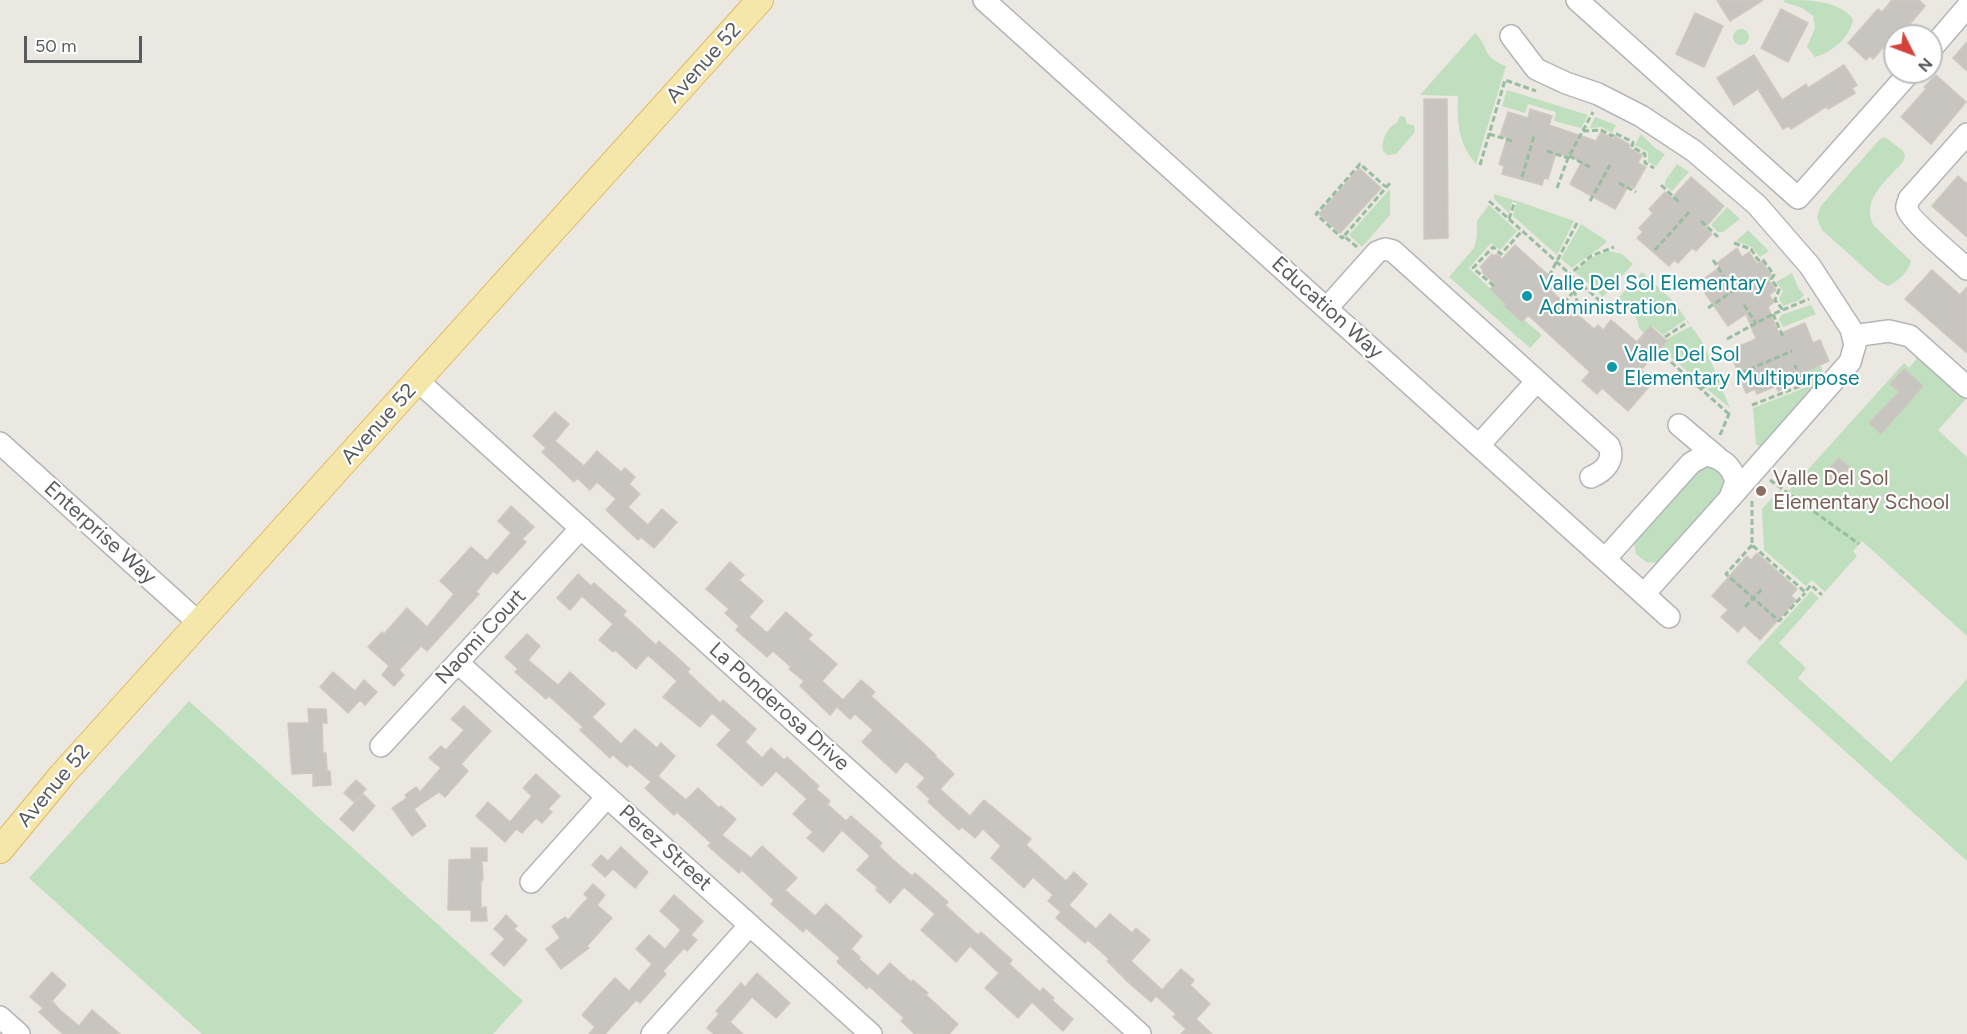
<!DOCTYPE html>
<html>
<head>
<meta charset="utf-8">
<style>
	body { margin:0 }
	#map { position:relative; width:1967px; height:1034px; overflow:hidden; background:#eae8e0; font-family:Figtree,sans-serif }
	canvas { display:block }
	.north { position:absolute; left:1883px; top:24px; width:60px; height:60px; box-sizing:border-box; background:#fff; border:2px solid #bdbebf; border-radius:50%; rotate:132deg; font-size:16px; font-weight:700; line-height:24px; text-align:center; color:#595c5f }
	.north::after { content:''; display:block; margin:auto; width:21px; height:27px; background:#d4423c; clip-path:polygon(50% 0,100% 100%,50% 72%,0 100%) }
	.scale { position:absolute; left:24px; top:36px; width:118px; height:27px; box-sizing:border-box; border:3px solid #595c5f; border-top:0; padding-left:8px; font-size:18px; line-height:21px; white-space:nowrap; color:#595c5f; -webkit-text-stroke:4px #fff; paint-order:stroke }
</style>
</head>
<body>
<div id="map">
<canvas width="1967" height="1034"></canvas>
<div class="north">N</div>
<div class="scale">50 m</div>
</div>
<script>
const ctx = document.querySelector('canvas').getContext('2d');
ctx.lineJoin = 'round';
function paint(path, color) { ctx.fillStyle = color; ctx.fill(path, 'evenodd'); }
function trace(path, color, width, dash) { ctx.strokeStyle = color; ctx.lineWidth = width; ctx.lineCap = dash ? 'butt' : 'round'; ctx.setLineDash(dash || []); ctx.stroke(path); }
function drawText(font, color, halo, rows, align = 'center') {
  ctx.font = font + ' Figtree,sans-serif'; ctx.lineWidth = 4.5; ctx.setLineDash([]); ctx.textBaseline = 'middle'; ctx.strokeStyle = halo; ctx.fillStyle = color; for (const [text, x, y, turn = 0] of rows) {
    ctx.save(); ctx.translate(x, y); ctx.rotate((+turn || 0) * Math.PI / 180); ctx.textAlign = isNaN(turn) ? turn : align; if (halo) ctx.strokeText(text, 0, 0); ctx.fillText(text, 0, 0); ctx.restore();
  }
}
paint(new Path2D(`
	M1785,0C1808,0 1839,0 1853,19C1850,38 1832,52 1815,57L1807,47L1815,28L1813,16L1802,8L1783,2Z
	M1733 37a8 8 0 1 1 16 0a8 8 0 1 1-16 0Z
	M1475,33C1490,47 1480,56 1506,66L1476,164C1458,143 1457,122 1458,96L1420,95Z
	M1507,90L1588,115L1581,128L1554,121L1556,112L1528,104L1525,113L1502,106Z
	M1400,116L1405,117L1407,124L1414,125L1415,132L1396,154L1387,155L1383,151C1381,141 1387,127 1397,123Z
	M1595,117L1616,125L1612,133L1602,127L1590,128Z
	M1641,134L1655,148L1665,154L1656,166L1648,162V152L1635,145Z
	M1885,137L1903,151L1905,156L1903,162C1888,179 1859,201 1874,226L1911,261C1908,273 1898,281 1888,286L1879,281L1822,230L1817,218L1820,207L1880,139Z
	M1677,164L1689,172L1672,191L1665,186V181Z
	M1390,189V215L1362,247L1349,235Z
	M1494,194L1513,200L1509,213L1494,199Z
	M1517,201L1574,221L1557,255L1513,216Z
	M1489,205L1517,231L1500,250L1491,243L1469,268L1506,304L1505,307L1521,322L1524,320L1542,335L1530,348L1449,277L1474,248L1477,236V221Z
	M1727,207L1740,219L1723,232H1718L1711,225Z
	M1581,224L1607,241C1597,252 1583,258 1572,268L1561,259Z
	M1748,230L1769,251L1760,257L1752,247L1736,241Z
	M1608,251L1622,254L1633,264L1603,297L1575,272L1589,259Z
	M1642,272L1674,302L1686,319L1663,335L1652,326L1645,334L1639,328C1638,312 1627,308 1613,304Z
	M1792,273L1799,289L1804,295L1798,301L1783,306L1779,299L1783,291L1776,282Z
	M1811,305L1816,314L1783,327L1779,320L1781,315Z
	M1691,326L1703,343L1718,378L1702,384L1659,347L1667,339Z
	M1919,356L1966,399L1938,430L1967,457V636L1862,541L1853,551L1857,556L1825,592L1812,580L1806,586L1764,550L1762,509L1779,490L1786,494L1904,363L1909,368Z
	M1820,365L1825,377L1761,448L1756,444L1753,408L1807,387L1802,372Z
	M1720,384L1730,408L1707,389Z
	M1707,466L1722,471L1726,482L1723,492L1659,563L1646,562L1636,554L1634,542L1701,468Z
	M1811,591L1819,598L1779,643L1806,668L1798,678L1891,762L1967,679V861L1746,662Z
	M189,701L523,1001L493,1034H202L29,878Z`), '#c0dfbf');
const building = new Path2D(`
	M1717,0H1763L1730,21Z
	M1892,0H1919L1925,6L1905,30L1901,27L1873,59L1870,56L1866,60L1848,43L1878,9L1882,12Z
	M1781,9L1808,23L1788,62L1761,48Z
	M1695,13L1723,26L1704,67L1676,54Z
	M1967,42V71L1953,58Z
	M1754,55L1782,100L1806,84L1808,88L1844,65L1857,85L1852,88L1855,93L1828,109L1827,106L1791,129L1788,126L1783,129L1758,89L1734,105L1717,78Z
	M1936,75L1966,102L1931,144L1901,117L1926,89L1924,87Z
	M1424,99H1447L1448,238L1424,239Z
	M1530,109L1552,116L1549,125L1596,141L1601,132L1613,139L1615,136L1630,145L1629,148L1642,155L1638,163L1646,167L1634,188L1629,185L1615,209L1570,184L1582,161L1556,153L1548,179L1544,178L1542,185L1502,174L1504,166L1499,164L1507,138L1500,136L1508,112L1528,118Z
	M1359,168L1381,188L1340,233L1319,214Z
	M1958,176L1967,184V237L1932,206Z
	M1691,177L1724,206L1705,228L1712,234L1696,251L1692,248L1678,263L1674,260L1669,266L1637,238L1643,232L1639,228L1653,213L1649,209L1665,192L1672,198Z
	M1515,245L1557,283L1550,290L1594,329L1598,325L1603,330L1611,320L1637,342L1650,326L1667,341L1641,370L1654,381L1628,411L1602,388L1597,394L1582,381L1590,372L1528,315L1522,322L1504,306L1506,304L1490,289L1495,284L1482,272L1483,270L1480,267L1492,254L1494,256L1497,254L1502,259Z
	M1737,248L1742,257L1749,252L1757,264L1761,261L1771,275L1767,278L1776,290L1769,295L1774,302L1768,307L1779,334L1805,323L1813,343L1820,340L1829,361L1797,375L1800,381L1778,391L1776,386L1757,394L1755,389L1746,393L1731,354L1739,351L1737,347L1756,339L1746,314L1728,326L1698,283L1720,267L1717,263Z
	M1932,270L1960,295L1967,287V353L1905,299Z
	M1904,369L1923,386L1881,434L1869,423L1899,392L1890,384Z
	M555,412L569,424L555,441L584,466L597,451L621,472L625,468L635,477L629,484L640,494L628,507L648,525L662,509L677,522L654,548L641,537L638,540L606,510L616,499L597,482L590,490L577,478L574,482L542,452L546,448L533,436Z
	M1839,458L1850,468L1835,485L1824,474Z
	M511,506L534,527L522,539L526,542L497,574L493,571L476,592L479,594L427,651L421,646L399,670L404,675L394,686L382,675L389,666L368,647L382,632L384,634L407,608L427,627L454,594L440,581L471,547L487,561L511,533L498,521Z
	M1757,553L1797,589L1791,596L1796,600L1760,640L1744,625L1738,632L1721,617L1728,610L1712,596L1747,556L1751,560Z
	M730,562L744,575L739,580L763,601L749,617L767,633L786,612L812,635L808,639L837,664L822,681L843,700L861,680L875,692L871,696L936,755L935,756L954,774L940,789L970,816L984,800L1031,839L1026,845L1066,881L1074,872L1087,884L1069,905L1096,929L1110,914L1132,933L1136,928L1150,940L1131,961L1162,990L1181,969L1194,980L1190,985L1210,1004L1196,1019L1212,1034H1181L1186,1029L1173,1017L1176,1014L1156,996L1151,1002L1130,984L1107,961L1109,959L1088,940L1085,943L1056,918L1061,912L1048,901L1053,895L1033,877L1024,888L991,858L1001,846L983,829L975,838L962,827L959,830L928,802L930,799L917,787L925,778L906,761L896,773L862,742L873,730L855,714L850,719L837,707L830,715L800,686L804,681L789,669L791,667L773,651L767,657L736,630L739,626L725,613L729,609L706,589Z
	M578,574L591,586L594,583L626,611L623,615L656,645L659,641L690,669L687,672L700,684L720,703L723,700L756,729L745,742L762,758L771,748L784,760L787,757L819,786L816,789L830,801L827,804L846,821L851,816L882,843L879,846L892,859L912,876L915,873L937,892L948,902L945,905L978,935L981,932L992,942L1012,960L1009,964L1040,992L1043,988L1054,998L1052,1000L1073,1019L1063,1031L1032,1002L1018,1018L985,988L999,973L970,946L956,962L942,949L921,930L935,914L904,887L890,903L876,890L878,888L857,870L870,856L842,830L823,852L807,838L813,832L793,814L807,799L776,771L762,786L717,745L731,730L712,713L700,727L663,697L677,681L648,655L636,669L615,650L613,652L599,640L613,624L582,596L570,610L557,598Z
	M527,634L540,646L528,660L558,685L570,672L605,704L592,717L621,744L635,729L657,748L661,743L675,756L658,776L686,800L698,788L719,808L721,806L736,819L722,835L751,858L762,846L797,878L785,890L815,916L826,904L862,936L851,949L860,957L859,959L878,976L890,963L911,982L913,980L928,993L926,995L958,1024L949,1034H915L901,1021L904,1018L869,986L867,989L837,962L840,958L806,928L803,932L771,904L774,900L742,870L739,873L708,846L711,843L677,812L674,815L664,806L645,788L651,782L630,764L627,767L613,755L610,758L580,730L583,727L549,696L546,699L515,672L518,669L505,657Z
	M333,672L355,691L364,680L377,692L365,705L360,700L348,713L320,687Z
	M464,706L491,731L461,764L468,771L445,797L439,792L414,809L426,826L412,836L392,808L407,798L405,795L416,787L420,792L441,768L429,758L441,746L446,750L464,730L451,719Z
	M308,709H326L327,723H322L323,753H326L327,771H330L331,785L313,786V773L292,774L288,723H309Z
	M536,774L560,796L548,809L552,812L542,823L536,818L522,833L516,829L505,842L476,816L488,802L510,822L532,796L523,788Z
	M356,780L366,789L354,802L344,793Z
	M363,794L375,806L353,831L340,819Z
	M621,847L648,872L635,888L613,869L605,877L592,865L601,855L608,861Z
	M471,848H487V861H482L483,880H481V908L486,907L487,921H471V910H448L449,860L471,859Z
	M593,884L605,895L597,905L612,918L587,946L589,948L561,969L546,949L560,938L552,926L565,917L568,920L588,898L584,894Z
	M674,895L703,921L691,935L697,940L687,951L684,948L663,971L666,974L640,1003L636,1000L605,1034H589L595,1027L582,1015L595,1000L615,978L629,991L652,964L636,949L649,935L665,949L681,930L660,911Z
	M506,915L517,926L514,929L527,940L504,966L491,954L505,939L494,929Z
	M52,972L66,985L52,1001L60,1010L79,1026L92,1010L120,1034H63L39,1012L43,1008L30,997Z
	M757,973L790,1003L776,1018L752,997L730,1022L743,1034H714L707,1028L719,1014L716,1011L741,983L745,987Z`);
paint(building, '#c8c4bf');
trace(building, '#cec9bf', 1.5);
const minor = new Path2D(`
	M984,0L1669,617
	M1577,0L1798,198L1910,72
	M1511,36L1536,69L1566,83L1598,94L1641,116L1694,151L1757,205L1810,266L1851,329L1855,345L1850,362L1730,498
	M1931,49L1967,7
	M1967,134L1909,199C1909,200 1906,207 1907,208C1908,219 1957,259 1967,269
	M1327,308L1377,252L1385,249L1393,251L1609,446C1615,460 1605,471 1591,477
	M1853,336L1889,331L1910,336L1967,387
	M418,381L1140,1034
	M1679,425L1717,457
	M0,443L199,623
	M1479,445L1537,381
	M1605,559L1691,463L1705,455C1722,458 1731,465 1736,481L1730,498L1644,594
	M458,663L871,1034
	M381,746L581,528
	M531,882L607,797
	M0,1017L19,1034
	M652,1034L750,925`);
const major = new Path2D(`
	M0,850L62,775L760,0`);
trace(minor, '#b3b6b9', 24);
trace(major, '#e0b963', 28);
trace(new Path2D(`
	M1583,131L1601,130L1612,136L1615,133L1633,142L1632,147L1645,154V163L1654,168
	M1489,134L1515,142
	M1547,151L1568,158
	M1569,156L1590,167
	M1480,165L1505,80L1536,91
	M1522,177L1534,136
	M1619,183L1636,192
	M1661,185L1679,202
	M1557,188L1568,158L1593,112
	M1489,201L1600,301
	M1590,201L1610,165
	M1509,219L1515,201
	M1701,221L1718,237
	M1344,236L1342,238L1316,214L1360,164L1386,187
	M1734,243L1751,249L1758,260H1763L1774,275L1771,279L1779,290L1775,300L1783,310
	M1357,247L1344,236L1390,183
	M1655,250L1691,210
	M1713,260L1724,276
	M1549,276L1577,223
	M1494,286L1473,268L1493,247L1501,254L1522,231
	M1564,303L1574,291
	M1744,305L1756,323
	M1708,308L1743,284
	M1580,313L1570,274L1591,256L1614,247
	M1773,314L1784,339
	M1665,337L1688,322
	M1727,339L1773,314L1809,299
	M1671,362L1729,414
	M1741,373L1792,351
	M1701,388L1719,381
	M1752,405L1803,385L1795,365
	M1720,435L1729,414L1731,413
	M1770,480L1859,544
	M1752,501V545L1805,592L1811,585L1822,595
	M1752,545L1726,574L1779,621L1805,593
	M1745,607L1762,589`), '#98bda1', 3, [6, 3]);
trace(minor, '#fff', 21);
trace(major, '#f5e6aa', 26);
for (const [x, y, r, color] of [
	[1527,296,6,"#0f9aa8"],
	[1612,367,6,"#0f9aa8"],
	[1761,491,6,"#8d6e63"]
]) { const dot = new Path2D(); dot.arc(x, y, r, 0, 2 * Math.PI); ctx.fillStyle = color; ctx.fill(dot); trace(dot, '#fff', 2); }
drawText('21px', '#595c5f', '#fff', [
	["Avenue 52",704,63,-48],
	["Education Way",1327,308,42],
	["Avenue 52",379,424,-48],
	["Enterprise Way",100,533,42],
	["Naomi Court",481,637,-47],
	["La Ponderosa Drive",779,707,42],
	["Avenue 52",54,786,-50],
	["Perez Street",665,848,42]
]);
drawText('21px', '#0d838f', '#fff', [
	["Valle Del Sol Elementary",1539,284],
	["Administration",1539,308],
	["Valle Del Sol",1624,355],
	["Elementary Multipurpose",1624,379]
], 'left');
drawText('21px', '#785e54', '#fff', [
	["Valle Del Sol",1773,479],
	["Elementary School",1773,503]
], 'left');
</script>
</body>
</html>
